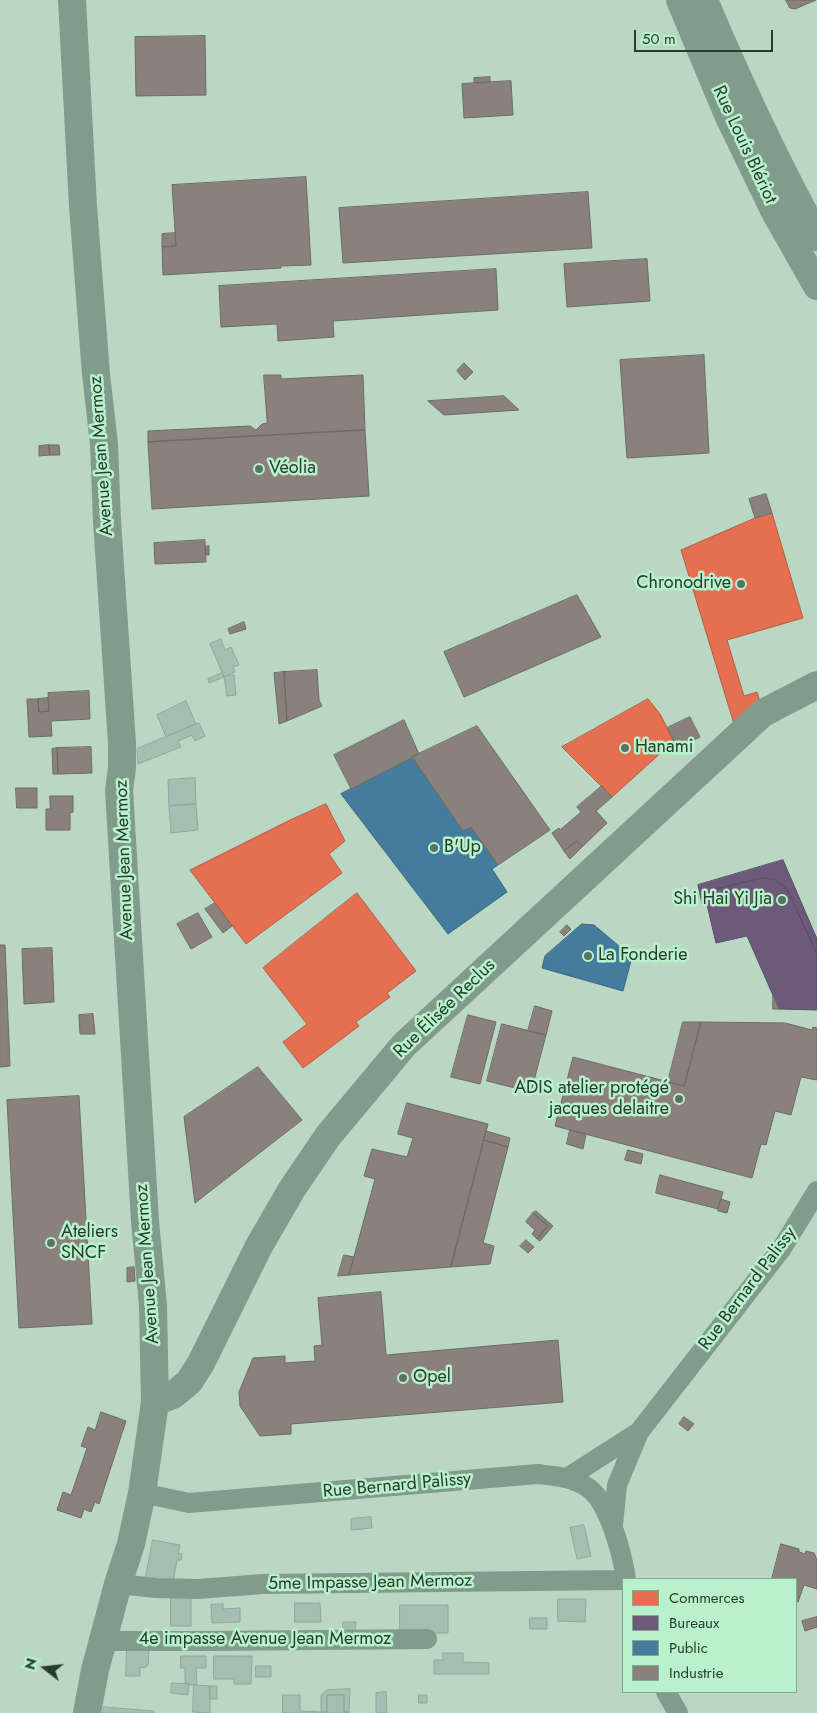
<!DOCTYPE html>
<html>
<head>
<meta charset="utf-8">
<style>
	body { margin:0 }
	#map { position:relative; width:817px; height:1713px; overflow:hidden; background:#b9d7c3; font-family:Jost,sans-serif }
	canvas { display:block }
	.legend { position:absolute; left:622px; top:1578px; width:175px; height:115px; box-sizing:border-box; background:#b9f1cc; border:1px solid #7ea98c; margin:0; padding:6px 9px; list-style:none; font-size:15px; color:#263c2d }
	.legend li { display:flex; align-items:center; gap:10px; height:25px }
	.legend b { width:25px; border:1px solid #7ea98c }
	.north { position:absolute; left:20px; top:1643px; width:50px; height:50px; -webkit-text-stroke:4px #b9f1cc; paint-order:stroke; rotate:286deg; font-size:14px; font-weight:700; line-height:20px; text-align:center; color:#263c2d }
	.north::after { content:''; display:block; margin:auto; width:18px; height:22px; background:#263c2d; clip-path:polygon(50% 0,100% 100%,50% 72%,0 100%) }
	.scale { position:absolute; left:634px; top:30px; width:139px; height:22px; box-sizing:border-box; border:2px solid #263c2d; border-top:0; padding-left:6px; font-size:15px; line-height:18px; white-space:nowrap; color:#263c2d; -webkit-text-stroke:4px #b9f1cc; paint-order:stroke }
</style>
</head>
<body>
<div id="map">
<canvas width="817" height="1713"></canvas>
<ul class="legend">
<li><b style="height:14px;background:#e76f51"></b>Commerces</li>
<li><b style="height:14px;background:#6d597a"></b>Bureaux</li>
<li><b style="height:14px;background:#457b9d"></b>Public</li>
<li><b style="height:14px;background:#8a817c"></b>Industrie</li>
</ul>
<div class="north">N</div>
<div class="scale">50 m</div>
</div>
<script>
const ctx = document.querySelector('canvas').getContext('2d');
ctx.lineJoin = 'round';
function paint(path, color) { ctx.fillStyle = color; ctx.fill(path, 'evenodd'); }
function trace(path, color, width, dash) { ctx.strokeStyle = color; ctx.lineWidth = width; ctx.lineCap = dash ? 'butt' : 'round'; ctx.setLineDash(dash || []); ctx.stroke(path); }
function drawText(font, color, halo, rows, align = 'center') {
  ctx.font = font + ' Jost,sans-serif'; ctx.lineWidth = 5; ctx.setLineDash([]); ctx.textBaseline = 'middle'; ctx.strokeStyle = halo; ctx.fillStyle = color; for (const [text, x, y, turn = 0] of rows) {
    ctx.save(); ctx.translate(x, y); ctx.rotate((+turn || 0) * Math.PI / 180); ctx.textAlign = isNaN(turn) ? turn : align; if (halo) ctx.strokeText(text, 0, 0); ctx.fillText(text, 0, 0); ctx.restore();
  }
}
const shops = new Path2D(`
	M772,513L803,618L727,640L744,696L757,692L759,699L734,724L681,550L755,518Z
	M648,699L660,714L674,741L612,797L562,747Z
	M326,804L345,841L329,854L342,873L246,944L190,870L288,821Z
	M357,893L416,971L387,993L390,997L356,1022L359,1026L303,1068L283,1042L307,1024L263,968Z`);
paint(shops, '#e76f51');
trace(shops, '#ad6046', 1);
const offices = new Path2D(`
	M783,860L817,939V954L787,889L774,879L762,878L704,892L707,903L702,904L698,885Z
	M762,878L774,879L787,889L817,954V1010L779,1009L747,936L716,943L704,892Z`);
paint(offices, '#6d597a');
trace(offices, '#585063', 1);
const public = new Path2D(`
	M412,757L463,831L471,827L498,865L492,869L507,892L448,934L341,794Z
	M582,924L594,925L632,957L623,991L542,968L545,956Z`);
paint(public, '#457b9d');
trace(public, '#3c687b', 1);
const industry = new Path2D(`
	M786,0H816L795,9L790,8Z
	M205,36L206,95L136,96L135,37Z
	M490,77V82L474,83V78Z
	M511,81L513,115L464,118L462,84Z
	M306,177L311,265L281,266V268L163,275L162,247L176,246L172,185Z
	M588,192L592,248L343,263L339,208Z
	M175,233L176,246L162,247V234Z
	M647,259L650,301L567,307L564,264Z
	M496,269L498,310L333,321L334,337L278,341L277,324L221,327L219,286Z
	M704,355L709,453L627,458L620,360Z
	M464,363L473,372L465,380L457,371Z
	M264,375H281V379L363,375L365,430L148,442V431L250,426L256,430L262,424L267,423Z
	M504,396L519,410L444,415L428,401Z
	M365,430L369,496L152,509L148,442Z
	M49,445L50,455L39,456V446Z
	M49,445H59L60,455H50Z
	M766,494L772,513L755,518L749,499Z
	M205,540L206,562L155,564L154,543Z
	M209,546V555H206L205,547Z
	M577,595L601,637L464,697L444,652Z
	M244,622L246,629L230,634L228,629Z
	M317,670L319,700L322,706L287,721L284,672Z
	M284,672L287,721L279,724L274,673Z
	M89,691L90,719L51,721L52,736L29,737L27,699H38L39,712L49,711L48,693Z
	M48,698L49,711L39,712L38,699Z
	M690,717L700,737L678,748L667,728Z
	M404,720L419,754L351,789L334,755Z
	M477,726L550,830L498,865L471,827L463,831L412,757Z
	M91,747L92,773L58,774L57,748Z
	M57,748L58,774H53L52,749Z
	M602,786L612,797L596,811L607,823L582,847L577,841L564,851L552,833L559,828L560,830L581,812L577,807Z
	M16,788H37V808H17Z
	M50,796H73V812L70,813V830H46V809H50Z
	M577,841L582,847L570,859L564,851Z
	M215,903L232,926L223,933L205,909Z
	M198,913L212,937L191,949L177,924Z
	M567,925L571,929L564,936L560,932Z
	M0,945H5L10,1066L0,1067Z
	M52,948L54,1002L24,1004L22,949Z
	M773,995L779,1009H773Z
	M535,1006L552,1011L546,1035L528,1031Z
	M93,1014L95,1034H80L79,1015Z
	M468,1015L496,1022L480,1084L451,1077Z
	M683,1022H701L684,1086L668,1082Z
	M701,1022L785,1023L812,1030L813,1027L817,1028V1080L801,1077L791,1115L775,1111L766,1145L761,1144L752,1178L555,1126L573,1057L684,1086Z
	M502,1024L546,1035L531,1092L487,1081Z
	M258,1067L302,1120L195,1203L184,1117Z
	M79,1096L92,1324L19,1328L7,1100Z
	M407,1103L488,1124L451,1267L349,1275L375,1179L364,1176L372,1149L407,1157L413,1138L398,1134Z
	M570,1130L586,1134L583,1149L567,1144Z
	M486,1131L510,1138L508,1147L484,1140Z
	M484,1140L508,1147L483,1243L494,1246L490,1264L451,1267Z
	M628,1150L643,1154L641,1164L625,1160Z
	M660,1175L723,1192L718,1209L656,1193Z
	M721,1199L730,1202L727,1213L718,1211Z
	M536,1211L553,1226L540,1241L537,1239L548,1226L533,1213Z
	M533,1213L548,1226L537,1239L532,1234L535,1230L526,1222Z
	M526,1240L534,1247L528,1253L520,1246Z
	M344,1255L354,1257L349,1275L338,1276Z
	M134,1267L135,1281L127,1282V1268Z
	M381,1292L386,1355L558,1340L563,1402L291,1424V1434L260,1436L240,1406L239,1392L253,1358L285,1356V1363L315,1361L314,1346L322,1345L318,1298Z
	M101,1412L126,1421L99,1504L95,1502L91,1512L84,1509L81,1518L57,1510L63,1492L71,1495L87,1448L81,1446L88,1427L95,1430Z
	M684,1417L694,1424L688,1431L679,1424Z
	M781,1544L799,1549V1552L805,1554L806,1551L814,1553L817,1560V1589L804,1585L798,1602L796,1601V1579H772Z
	M817,1617V1627L805,1631L802,1621Z`);
paint(industry, '#8a817c');
trace(industry, '#6c6c64', 1);
const building = new Path2D(`
	M221,639L225,650L231,647L239,665L233,667L235,672L224,677L210,644Z
	M222,673L224,677L209,683L208,679Z
	M234,675L236,695L227,696L224,677Z
	M186,701L196,724L166,737L157,715Z
	M199,723L205,736L195,741L192,735L178,741L181,747L138,764L137,749Z
	M195,778L196,804L169,806L168,780Z
	M196,804L198,830L171,833L169,806Z
	M371,1517L372,1528L351,1530V1519Z
	M584,1525L591,1556L577,1559L570,1528Z
	M153,1540L180,1545L178,1553L182,1554L181,1560H177L173,1583L146,1577Z
	M171,1597H191V1626H171Z
	M558,1599H586L585,1622L558,1621Z
	M295,1603H320L321,1622H295Z
	M223,1604V1609L240,1608V1622L212,1623L211,1605Z
	M400,1605H448V1633H400Z
	M530,1618H547V1629H530Z
	M343,1622H356L355,1632H343Z
	M127,1648H149L148,1665L145,1668L140,1667V1676H126Z
	M443,1653H463V1662L489,1663V1674H434V1660H443Z
	M181,1656H206V1668H196L197,1685L185,1684V1668H181Z
	M214,1656H252L251,1684H234V1679H214Z
	M256,1666H271V1677H256Z
	M172,1683L189,1684L188,1695L171,1693Z
	M194,1685L210,1686V1713L193,1712Z
	M210,1686H217V1699H210Z
	M350,1689L349,1712H344V1695H327V1712H321V1695L327,1690Z
	M386,1692L387,1713H376V1693Z
	M283,1695H300V1711L321,1712H327V1695H344V1712H349V1713H283Z
	M419,1695H427V1703H419Z
	M104,1707L154,1711V1713H103Z`);
paint(building, '#a4bfb2');
trace(building, '#8ea99c', 1);
trace(new Path2D(`
	M567,1478L639,1432
	M142,1493L189,1503L538,1474C555,1476 572,1477 587,1487C609,1501 622,1554 626,1579
	M613,1525L617,1485L639,1432L782,1248L817,1191
	M118,1584L156,1588L198,1589L263,1584L623,1580
	M103,1641H209L427,1639
	M666,1692L678,1713`), '#819c8c', 20);
trace(new Path2D(`
	M72,0L83,206L96,374L104,444L107,521L122,743V768L119,790L145,1221L153,1306L155,1402L142,1493L131,1544L118,1584L95,1670L87,1713
	M680,0L729,117L774,210L817,286
	M704,0C738,81 775,160 817,237
	M155,1402L173,1395L189,1382L201,1363L259,1246L292,1189L328,1136L404,1045L763,713L817,685`), '#819c8c', 28);
for (const [x, y, r, color] of [
	[259,469,5,"#597262"],
	[741,584,5,"#597262"],
	[625,748,5,"#597262"],
	[434,848,5,"#597262"],
	[782,900,5,"#597262"],
	[588,956,5,"#597262"],
	[679,1099,5,"#597262"],
	[51,1243,5,"#597262"],
	[403,1378,5,"#597262"]
]) { const dot = new Path2D(); dot.arc(x, y, r, 0, 2 * Math.PI); ctx.fillStyle = color; ctx.fill(dot); trace(dot, '#b9f1cc', 2); }
drawText('18px', '#263c2d', '#b9f1cc', [
	["Rue Louis Blériot",744,145,65],
	["Avenue Jean Mermoz",102,456,-94],
	["Avenue Jean Mermoz",125,860,-92],
	["Rue Élisée Reclus",445,1009,-44],
	["Avenue Jean Mermoz",148,1264,-94],
	["Rue Bernard Palissy",748,1289,-53],
	["Rue Bernard Palissy",397,1486,-5],
	["5me Impasse Jean Mermoz",370,1583,-1],
	["4e impasse Avenue Jean Mermoz",265,1640]
]);
drawText('18px', '#263c2d', '#b9f1cc', [
	["Véolia",269,469],
	["Chronodrive",731,584,"right"],
	["Hanami",635,748],
	["B'Up",444,848],
	["Shi Hai Yi Jia",772,900,"right"],
	["La Fonderie",598,956],
	["ADIS atelier protégé",669,1089,"right"],
	["jacques delaitre",669,1110,"right"],
	["Ateliers",61,1233],
	["SNCF",61,1254],
	["Opel",413,1378]
], 'left');
</script>
</body>
</html>
